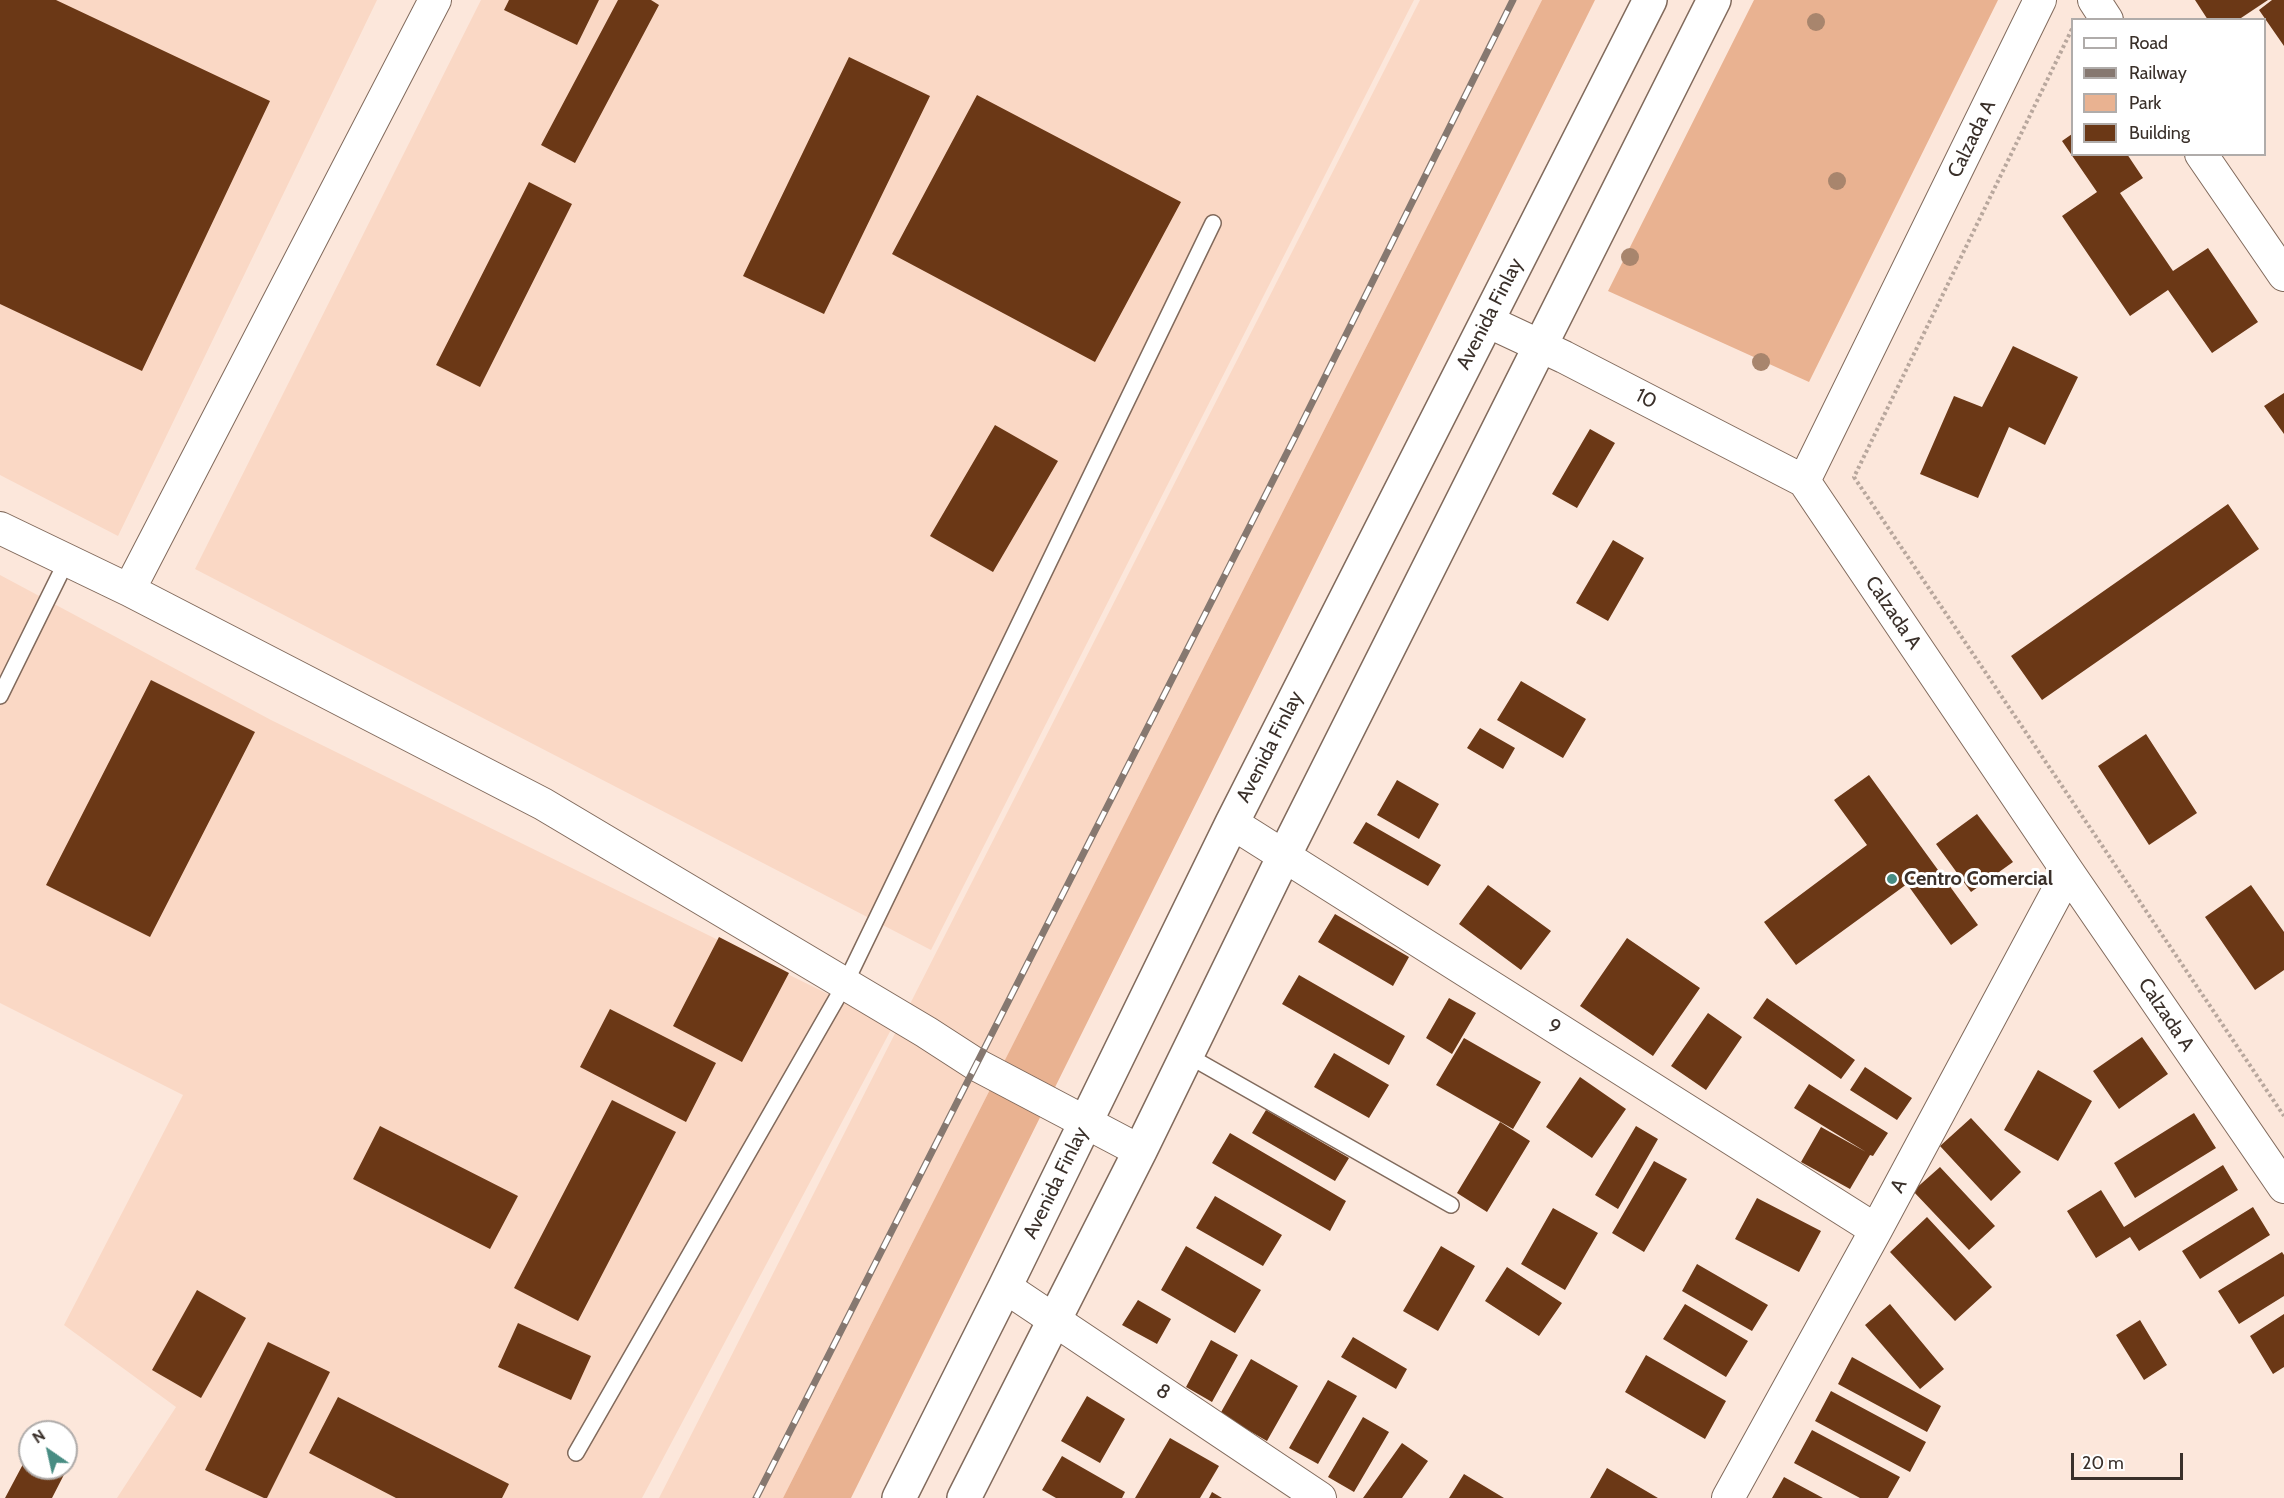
<!DOCTYPE html>
<html>
<head>
<meta charset="utf-8">
<style>
	body { margin:0 }
	#map { position:relative; width:2284px; height:1498px; overflow:hidden; background:#fce7db; font-family:Cabin,sans-serif }
	canvas { display:block }
	.legend { position:absolute; left:2071px; top:18px; width:195px; height:138px; box-sizing:border-box; background:#fff; border:2px solid #b0acaa; margin:0; padding:8px 10px; list-style:none; font-size:18px; color:#3a302a }
	.legend li { display:flex; align-items:center; gap:12px; height:30px }
	.legend b { width:30px; border:2px solid #b0acaa }
	.north { position:absolute; left:18px; top:1420px; width:60px; height:60px; box-sizing:border-box; background:#fff; border:2px solid #b0acaa; border-radius:50%; rotate:326deg; font-size:16px; font-weight:700; line-height:24px; text-align:center; color:#3a302a }
	.north::after { content:''; display:block; margin:auto; width:21px; height:27px; background:#488d83; clip-path:polygon(50% 0,100% 100%,50% 72%,0 100%) }
	.scale { position:absolute; left:2071px; top:1453px; width:112px; height:27px; box-sizing:border-box; border:3px solid #3a302a; border-top:0; padding-left:8px; font-size:18px; line-height:21px; white-space:nowrap; color:#3a302a; -webkit-text-stroke:4px #fff; paint-order:stroke }
</style>
</head>
<body>
<div id="map">
<canvas width="2284" height="1498"></canvas>
<ul class="legend">
<li><b style="height:8px;background:#fff"></b>Road</li>
<li><b style="height:8px;background:#867870"></b>Railway</li>
<li><b style="height:16px;background:#e9b291"></b>Park</li>
<li><b style="height:16px;background:#6b3816"></b>Building</li>
</ul>
<div class="north">N</div>
<div class="scale">20 m</div>
</div>
<script>
const ctx = document.querySelector('canvas').getContext('2d');
ctx.lineJoin = 'round';
function paint(path, color) { ctx.fillStyle = color; ctx.fill(path, 'evenodd'); }
function trace(path, color, width, dash) { ctx.strokeStyle = color; ctx.lineWidth = width; ctx.lineCap = dash ? 'butt' : 'round'; ctx.setLineDash(dash || []); ctx.stroke(path); }
function drawText(font, color, halo, rows, align = 'center') {
  ctx.font = font + ' Cabin,sans-serif'; ctx.lineWidth = 6; ctx.setLineDash([]); ctx.textBaseline = 'middle'; ctx.strokeStyle = halo; ctx.fillStyle = color; for (const [text, x, y, turn = 0] of rows) {
    ctx.save(); ctx.translate(x, y); ctx.rotate((+turn || 0) * Math.PI / 180); ctx.textAlign = isNaN(turn) ? turn : align; if (halo) ctx.strokeText(text, 0, 0); ctx.fillText(text, 0, 0); ctx.restore();
  }
}
paint(new Path2D(`
	M0,0H377L118,536L0,475Z
	M481,0H1414L931,950L195,569Z
	M1420,0H1542L783,1498H659Z
	M0,575L271,720L893,1026L642,1498H117L176,1407L64,1325L183,1095L0,1003Z`), '#fad8c5');
paint(new Path2D(`
	M1542,0H1595L851,1498H783Z
	M1754,0H1998L1809,382L1608,291Z`), '#e9b291');
paint(new Path2D(`
	M0,0H56L270,101L142,371L0,304Z
	M509,0H599L577,45L504,10Z
	M618,0H651L659,5L575,163L541,145Z
	M2195,0H2268L2238,20H2208Z
	M2272,0H2284V46L2259,10Z
	M849,57L930,96L824,314L743,276Z
	M977,95L1181,202L1095,362L892,254Z
	M2072,134V154H2127L2143,178L2120,193L2173,271L2208,248L2258,322L2212,353L2168,290L2130,316L2062,216L2097,192L2062,141Z
	M529,182L572,204L480,387L436,365Z
	M2013,346L2078,377L2045,445L2009,427L1978,498L1920,474L1954,396L1982,407Z
	M2284,393V434L2264,406Z
	M995,425L1058,461L993,572L930,536Z
	M1590,429L1615,443L1577,508L1552,494Z
	M2228,504L2259,549L2042,700L2011,656Z
	M1613,540L1644,558L1608,621L1576,603Z
	M151,680L255,732L150,937L46,885Z
	M1521,681L1586,719L1563,758L1497,720Z
	M1480,728L1515,748L1503,769L1467,748Z
	M2146,734L2197,813L2149,845L2098,766Z
	M1869,775L1978,925L1951,945L1907,884L1796,965L1764,922L1867,845L1834,800Z
	M1397,780L1439,804L1419,839L1377,815Z
	M1977,814L2013,862L1971,892L1936,844Z
	M1366,822L1441,865L1428,886L1353,843Z
	M1488,885L1551,931L1521,970L1459,924Z
	M2251,885L2284,932V970L2255,990L2205,917Z
	M1335,914L1409,957L1393,986L1318,942Z
	M719,937L789,973L742,1062L673,1026Z
	M1627,938L1700,988L1653,1056L1580,1006Z
	M1299,975L1405,1036L1389,1065L1282,1004Z
	M1449,998L1476,1013L1452,1054L1426,1038Z
	M1767,998L1855,1060L1841,1079L1753,1018Z
	M610,1009L716,1063L686,1122L580,1067Z
	M1708,1013L1742,1037L1706,1090L1671,1066Z
	M2142,1037L2168,1074L2119,1109L2093,1071Z
	M1464,1038L1541,1082L1513,1129L1436,1085Z
	M1334,1053L1389,1085L1369,1118L1314,1087Z
	M1865,1067L1912,1098L1897,1120L1850,1090Z
	M2038,1070L2092,1101L2058,1161L2004,1130Z
	M1580,1077L1626,1109L1592,1158L1546,1127Z
	M1809,1084L1888,1133L1873,1156L1870,1155L1850,1189L1801,1162L1821,1127L1866,1152L1794,1108Z
	M612,1100L676,1132L578,1321L514,1288Z
	M1266,1110L1349,1158L1335,1181L1252,1133Z
	M2194,1113L2216,1148L2135,1198L2114,1163Z
	M1971,1118L2021,1172L1991,1201L1940,1146Z
	M1500,1122L1530,1141L1487,1212L1457,1193Z
	M380,1126L518,1196L490,1249L353,1179Z
	M1636,1126L1658,1139L1618,1209L1595,1195Z
	M1230,1133L1346,1201L1330,1231L1212,1163Z
	M1654,1161L1687,1179L1644,1252L1612,1233Z
	M2223,1165L2238,1190L2139,1251L2130,1237L2096,1258L2067,1211L2101,1190L2124,1227Z
	M1940,1167L1995,1226L1969,1250L1913,1191Z
	M1215,1196L1282,1235L1263,1266L1196,1228Z
	M1757,1198L1821,1231L1799,1272L1735,1239Z
	M2253,1207L2270,1235L2200,1279L2182,1251Z
	M1553,1208L1598,1233L1565,1290L1521,1264Z
	M1927,1217L1992,1287L1955,1321L1890,1252Z
	M1186,1246L1261,1290L1235,1333L1161,1290Z
	M1441,1246L1475,1266L1438,1331L1403,1311Z
	M2282,1252L2284,1255V1296L2239,1324L2218,1291Z
	M1697,1264L1768,1305L1752,1331L1682,1291Z
	M1507,1267L1562,1303L1539,1336L1485,1301Z
	M197,1290L246,1318L201,1398L152,1370Z
	M1138,1300L1171,1319L1157,1344L1122,1325Z
	M1685,1304L1748,1341L1726,1377L1663,1339Z
	M1890,1304L1944,1369L1920,1389L1865,1325Z
	M2284,1314V1367L2273,1374L2250,1336Z
	M2140,1320L2167,1365L2144,1380L2116,1335Z
	M518,1323L591,1356L571,1400L498,1367Z
	M1353,1337L1407,1369L1396,1389L1341,1357Z
	M1211,1340L1238,1355L1212,1402L1186,1387Z
	M268,1342L330,1372L267,1498H264L205,1470Z
	M1646,1355L1726,1401L1705,1439L1625,1392Z
	M1852,1357L1941,1406L1927,1432L1838,1384Z
	M1251,1359L1298,1386L1267,1441L1220,1414Z
	M1328,1380L1357,1396L1318,1464L1289,1448Z
	M1831,1391L1926,1442L1910,1472L1815,1421Z
	M1087,1396L1125,1419L1100,1463L1061,1441Z
	M338,1397L509,1484L502,1498H396L309,1453Z
	M1363,1417L1389,1432L1354,1492L1328,1477Z
	M1812,1430L1900,1477L1888,1498H1860L1794,1463Z
	M1170,1438L1219,1466L1200,1498H1135Z
	M1402,1443L1428,1461L1402,1498H1363Z
	M30,1451V1468H66V1461L70,1463L52,1498H5Z
	M1062,1456L1125,1492L1122,1498H1056L1042,1490Z
	M1607,1468L1658,1498H1590Z
	M1464,1474L1504,1498H1449Z
	M1784,1477L1823,1498H1772Z
	M1212,1492L1222,1498H1209Z`), '#6b3816');
const lane = new Path2D(`
	M0,696L67,560
	M1187,1055L1451,1205
	M576,1453L845,984L1213,223`);
const street = new Path2D(`
	M2094,0L2107,20
	M2201,154L2284,275
	M1487,321L1564,357L1804,481L2068,872L2284,1187
	M1804,481L2040,0
	M0,528L129,590L543,804L926,1032L977,1065L1140,1151
	M129,590L435,0
	M1232,823L1876,1230
	M1005,1287L1320,1498
	M1728,1498L1876,1230L2068,872`);
const highway = new Path2D(`
	M899,1498L1005,1287L1232,823L1650,0
	M964,1498L1140,1151L1284,856L1714,0`);
trace(lane, '#816a5c', 18);
trace(street, '#816a5c', 34);
trace(highway, '#816a5c', 36);
trace(new Path2D(`
	M2072,29L1854,477L2284,1116`), '#b8a79d', 4, [3, 3]);
trace(lane, '#fff', 15);
trace(street, '#fff', 32);
trace(highway, '#fff', 33);
const rail = new Path2D(`
	M756,1498L1294,439L1513,0`);
trace(rail, '#867870', 7);
trace(rail, '#fff', 4.5, [14]);
ctx.fillStyle = '#a8856d';
for (const [x, y] of [
	[1816,22],
	[1837,181],
	[1630,257],
	[1761,362]
]) { ctx.beginPath(); ctx.arc(x, y, 9, 0, 2 * Math.PI); ctx.fill(); }
for (const [x, y, r, color] of [
	[1892,879,6,"#488d83"]
]) { const dot = new Path2D(); dot.arc(x, y, r, 0, 2 * Math.PI); ctx.fillStyle = color; ctx.fill(dot); trace(dot, '#fff', 2); }
drawText('20px', '#3a302a', '#fff', [
	["Calzada A",1972,139,-64],
	["Avenida Finlay",1490,314,-63],
	["10",1646,399,27],
	["Calzada A",1893,613,56],
	["Avenida Finlay",1270,747,-63],
	["Calzada A",2166,1015,56],
	["9",1554,1027,32],
	["Avenida Finlay",1056,1183,-64],
	["A",1899,1186,-62],
	["8",1163,1392,34]
]);
drawText('bold 20px', '#3a302a', '#fff', [
	["Centro Comercial",1904,879]
], 'left');
</script>
</body>
</html>
